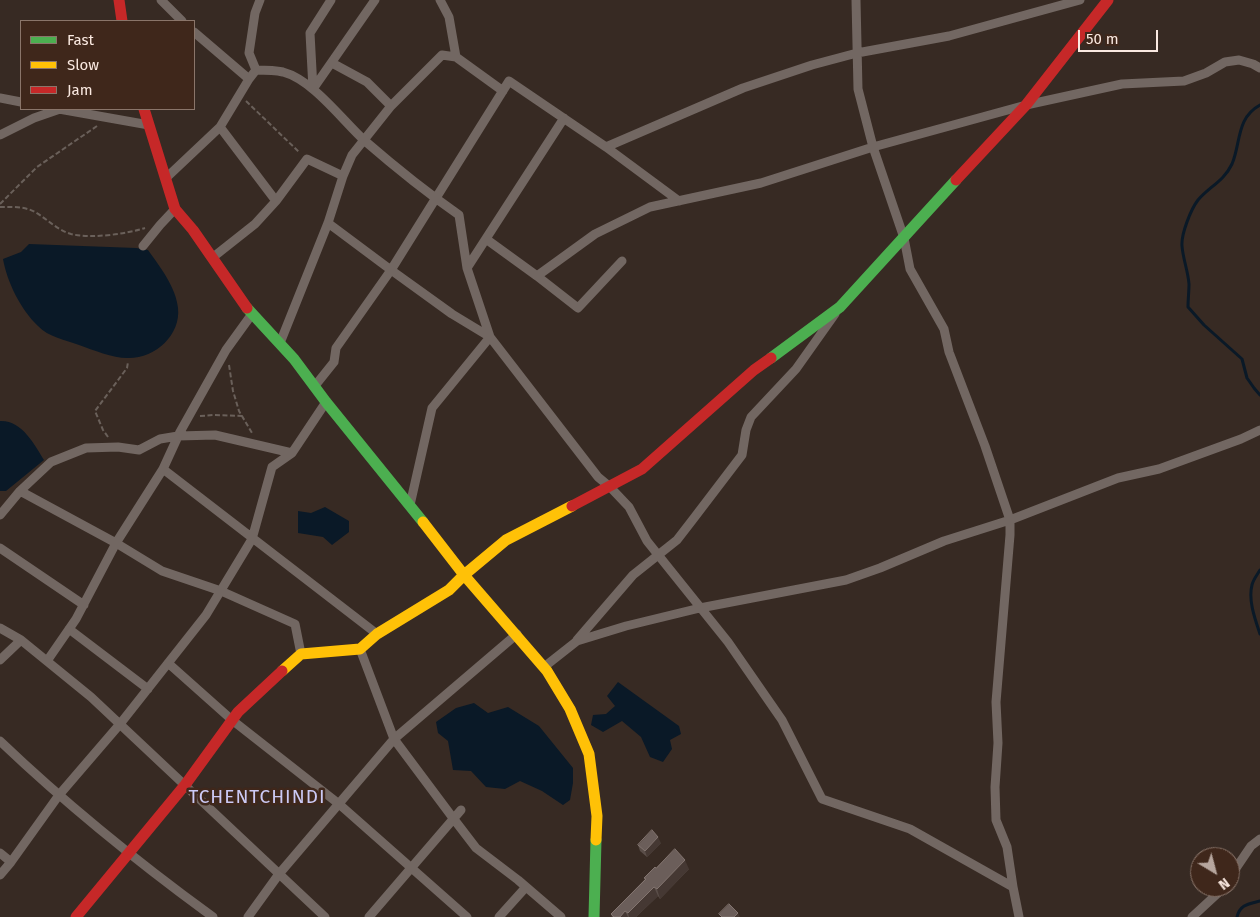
<!DOCTYPE html>
<html>
<head>
<meta charset="utf-8">
<style>
	body { margin:0 }
	#map { position:relative; width:1260px; height:917px; overflow:hidden; background:#372a23; font-family:"Fira Sans",sans-serif }
	canvas { display:block }
	.legend { position:absolute; left:20px; top:20px; width:175px; height:90px; box-sizing:border-box; background:#3f271b; border:1px solid #8a756a; margin:0; padding:6px 9px; list-style:none; font-size:15px; color:#fae9e1 }
	.legend li { display:flex; align-items:center; gap:10px; height:25px }
	.legend b { width:25px; border:1px solid #8a756a }
	.north { position:absolute; left:1190px; top:847px; width:50px; height:50px; box-sizing:border-box; background:#3f271b; border:1px solid #8a756a; border-radius:50%; rotate:143deg; font-size:14px; font-weight:700; line-height:20px; text-align:center; color:#fae9e1 }
	.north::after { content:''; display:block; margin:auto; width:18px; height:22px; background:#b6a69e; clip-path:polygon(50% 0,100% 100%,50% 72%,0 100%) }
	.scale { position:absolute; left:1078px; top:30px; width:80px; height:22px; box-sizing:border-box; border:2px solid #fae9e1; border-top:0; padding-left:6px; font-size:15px; line-height:18px; white-space:nowrap; color:#fae9e1; -webkit-text-stroke:4px #3f271b; paint-order:stroke }
</style>
</head>
<body>
<div id="map">
<canvas width="1260" height="917"></canvas>
<ul class="legend">
<li><b style="height:6px;background:#4caf50"></b>Fast</li>
<li><b style="height:6px;background:#ffc107"></b>Slow</li>
<li><b style="height:6px;background:#c62828"></b>Jam</li>
</ul>
<div class="north">N</div>
<div class="scale">50 m</div>
</div>
<script>
const ctx = document.querySelector('canvas').getContext('2d');
ctx.lineJoin = 'round';
function paint(path, color) { ctx.fillStyle = color; ctx.fill(path, 'evenodd'); }
function trace(path, color, width, dash) { ctx.strokeStyle = color; ctx.lineWidth = width; ctx.lineCap = dash ? 'butt' : 'round'; ctx.setLineDash(dash || []); ctx.stroke(path); }
function drawText(font, color, halo, rows, align = 'center') {
  ctx.font = font + ' "Fira Sans",sans-serif'; ctx.lineWidth = 5; ctx.setLineDash([]); ctx.textBaseline = 'middle'; ctx.strokeStyle = halo; ctx.fillStyle = color; for (const [text, x, y, turn = 0] of rows) {
    ctx.save(); ctx.translate(x, y); ctx.rotate((+turn || 0) * Math.PI / 180); ctx.textAlign = isNaN(turn) ? turn : align; if (halo) ctx.strokeText(text, 0, 0); ctx.fillText(text, 0, 0); ctx.restore();
  }
}
paint(new Path2D(`
	M29,244L136,248L148,250C160,267 176,287 178,308C181,335 155,359 127,358C113,358 93,350 79,345C66,340 48,337 38,326C21,310 7,282 3,259L21,252Z
	M0,421C22,420 34,444 44,460L6,491H0Z
	M325,507L349,521V532L332,545L323,537L298,533V511L311,513Z
	M618,682L679,726L681,734L670,740L672,749L663,762L650,757L641,737L622,721L603,732L591,725L593,715L606,714L615,706L607,696Z
	M474,703L488,713L508,707L539,726L573,768V783L570,800L563,805L542,791L520,781L505,789L486,787L471,771L453,770L448,741L438,733L436,722L456,708Z`), '#0a1927');
trace(new Path2D(`
	M1260,105C1236,118 1241,143 1232,164C1224,181 1209,187 1198,200C1191,209 1181,234 1182,246C1183,259 1188,271 1189,284C1189,292 1188,299 1188,307L1204,325L1242,359L1247,378L1254,388L1260,395
	M1260,570C1257,575 1253,580 1252,585C1248,600 1255,619 1260,634
	M1237,917C1240,904 1249,904 1260,901`), '#0a1927', 3);
trace(new Path2D(`
	M246,101L300,153
	M0,204L37,167L97,126
	M0,207C11,207 24,206 35,212C47,219 57,230 71,234C91,239 126,234 145,228
	M229,365L233,391L239,411L252,433
	M200,416L214,415L242,416
	M108,437L103,430L95,411L127,368L128,362`), '#6a605a', 2, [5, 2.5]);
trace(new Path2D(`
	M161,0L182,21
	M440,0L449,17L456,57
	M856,0L858,89L873,147L904,238L910,269L944,329L949,352L985,446L1010,520V535L996,702L998,743L995,787L996,820L1007,847L1013,887
	M194,32L249,79
	M332,63L367,82L391,106
	M256,70L249,53L255,13L260,0
	M313,89L375,0
	M313,89L310,33L331,0
	M0,98L21,102
	M59,109L149,125
	M0,135L34,118L60,109
	M606,147L743,88L812,65L857,53L949,36L1080,0
	M166,178L220,127
	M276,201L307,159L343,176
	M328,223L391,270L452,314L490,337L598,477L610,487L629,507L647,541L728,642L782,720L822,799L910,829L1013,887L1019,917
	M486,239L537,276L595,234L650,207L761,183L873,147L1026,105L1122,84L1184,81L1206,73L1225,62L1239,60L1253,64L1260,68
	M143,246L160,225L175,209
	M212,258L255,224L276,201L220,127L249,79L256,70C266,70 274,70 283,72C313,80 342,120 365,141C395,167 426,192 459,215L467,268L490,337L432,408L410,505
	M467,268L564,118
	M537,276L578,308L622,261
	M280,343L328,223L343,176L352,155L391,106L442,55L456,57L503,91
	M314,387L334,362L336,348L391,270L509,81L606,147L679,201
	M163,469L377,634
	M20,491L116,543L162,571L221,591L295,624L301,654
	M0,515L20,491L51,462L86,448L118,447L139,450L160,439L178,436L215,435L292,453L326,402
	M0,548L84,605
	M0,628L21,640L91,697L325,917
	M69,629L148,689
	M577,640L633,575L677,540L694,518L742,455L746,430L751,417L796,369L835,314
	M360,649L394,739L453,818L476,848L518,880L561,917
	M0,660L21,640
	M47,661L76,619L116,543L163,469L180,432L226,350L252,314
	M168,663L232,720L339,804L467,917
	M544,667L577,641L626,626L700,608L846,580L880,568L944,541L1010,520L1118,478L1159,469L1241,439L1260,430
	M0,741C67,805 139,863 213,917
	M0,853L11,862
	M0,875L11,862L59,795L120,724L206,615L252,539L272,467L292,453
	M1230,877L1251,846L1260,839
	M248,917L279,874L394,739L517,634
	M369,917L461,810
	M499,917L526,887
	M1192,917L1217,894L1223,887`), '#726762', 9);
trace(new Path2D(`
	M247,308L294,359L326,402L423,522
	M771,358L840,307L956,180
	M594,917L596,840`), '#4caf50', 11);
trace(new Path2D(`
	M423,522L464,575L547,671L570,709L589,754L597,816L596,840
	M282,671L301,654L360,649L377,634L449,590L464,575L506,540L572,506`), '#ffc107', 11);
trace(new Path2D(`
	M119,0L122,21
	M144,109L175,209L193,230L247,308
	M956,180L1026,105L1108,0
	M572,506L642,469L754,370L771,358
	M76,917L185,785L238,712L282,671`), '#c62828', 11);
paint(new Path2D(`
	M661,843L647,857L640,851L638,845Z
	M656,868L689,869L660,899L658,896L636,917H612L611,914L645,879L644,878Z`), '#5a4e49');
paint(new Path2D(`
	M658,837L661,843L647,857L645,851Z
	M685,860L689,869L660,899L657,889Z
	M654,887L658,896L636,917H629L628,913Z
	M625,911L628,917H620Z
	M738,913L740,917H734Z`), '#453833');
const building = new Path2D(`
	M652,830L658,837L645,851L638,845Z
	M675,849L685,860L657,889L654,887L628,913L625,911L620,917H614L611,914L646,879L644,878L655,867L656,868Z
	M729,904L738,913L734,917H722L719,914Z`);
paint(building, '#6b5e5a');
trace(building, '#82746f', 1);
ctx.letterSpacing = '1px';
drawText('19px', '#cccaf5', '#3f271b', [
	["TCHENTCHINDI",257,798]
]);
ctx.letterSpacing = '0px';
</script>
</body>
</html>
